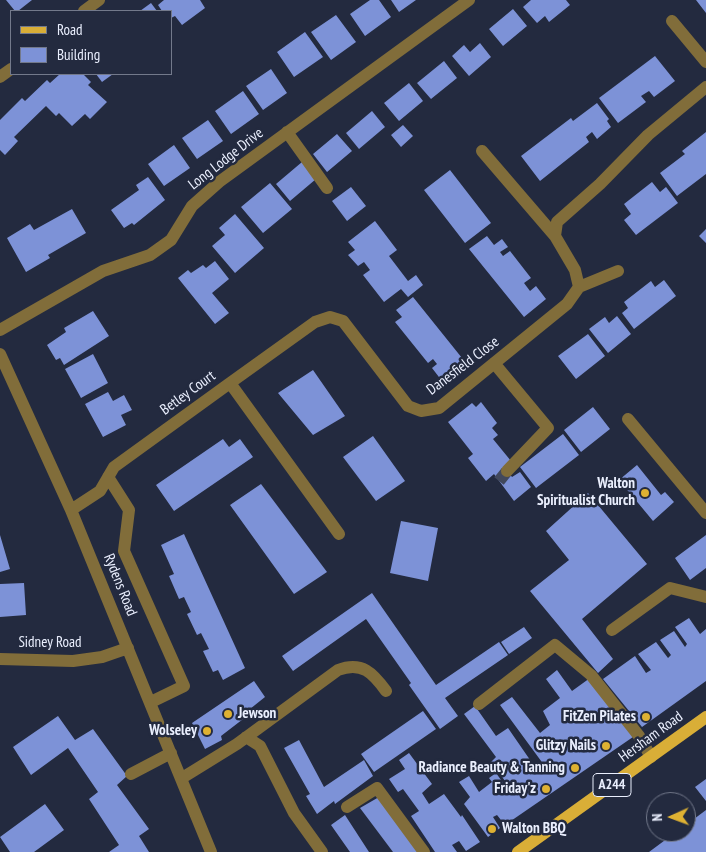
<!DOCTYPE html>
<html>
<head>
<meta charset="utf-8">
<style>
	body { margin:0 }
	#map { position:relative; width:706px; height:852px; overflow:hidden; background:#232a3f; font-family:"PT Sans Narrow",sans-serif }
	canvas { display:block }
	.legend { position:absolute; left:10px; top:10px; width:162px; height:65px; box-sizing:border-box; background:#232a3f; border:1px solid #73798b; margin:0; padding:6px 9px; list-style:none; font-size:15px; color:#eaeffe }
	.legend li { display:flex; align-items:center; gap:10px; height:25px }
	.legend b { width:25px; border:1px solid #73798b }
	.north { position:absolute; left:646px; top:792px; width:50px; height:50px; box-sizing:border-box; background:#232a3f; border:1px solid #73798b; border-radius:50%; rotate:268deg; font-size:14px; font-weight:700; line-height:20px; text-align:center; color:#eaeffe }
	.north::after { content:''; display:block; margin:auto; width:18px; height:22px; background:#deb133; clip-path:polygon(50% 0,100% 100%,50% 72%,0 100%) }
</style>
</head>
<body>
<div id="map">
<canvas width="706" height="852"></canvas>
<ul class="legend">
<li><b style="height:6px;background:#d9ae37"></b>Road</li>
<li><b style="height:14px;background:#7d92d7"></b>Building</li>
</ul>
<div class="north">N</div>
</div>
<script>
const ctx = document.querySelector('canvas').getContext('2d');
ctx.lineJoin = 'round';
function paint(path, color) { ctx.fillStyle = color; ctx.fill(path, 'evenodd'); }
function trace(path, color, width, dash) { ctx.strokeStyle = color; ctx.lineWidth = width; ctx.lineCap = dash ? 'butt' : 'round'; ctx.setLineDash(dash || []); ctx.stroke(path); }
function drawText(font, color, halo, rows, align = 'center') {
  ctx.font = font + ' "PT Sans Narrow",sans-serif'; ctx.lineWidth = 5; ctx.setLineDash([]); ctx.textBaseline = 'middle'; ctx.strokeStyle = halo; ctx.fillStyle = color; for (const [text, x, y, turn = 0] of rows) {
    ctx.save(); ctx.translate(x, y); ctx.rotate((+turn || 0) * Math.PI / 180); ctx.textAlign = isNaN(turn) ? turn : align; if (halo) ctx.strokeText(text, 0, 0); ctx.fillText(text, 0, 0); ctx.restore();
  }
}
paint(new Path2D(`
	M6,0H32L18,11H15Z
	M164,0H200L205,8L182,25L175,16L171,18V11H162L158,5Z
	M370,0H379L391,17L365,36L350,14Z
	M391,0H416L399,12Z
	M531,0H566L570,5L549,22L545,16L537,23L523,7Z
	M696,0H706V13Z
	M151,3L157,11H140Z
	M513,9L527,26L503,46L489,29Z
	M336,15L356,42L331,60L311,32Z
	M305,32L323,57L294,77L277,52Z
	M480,43L491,57L469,76L452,56L464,45L470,52Z
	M655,56L675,81L654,97L649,91L641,96L646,102L618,123L599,98Z
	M444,61L457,78L431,99L417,83Z
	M271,69L287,93L263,110L246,86Z
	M60,74H83L91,82L88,85L107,102L90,119L85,114L72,126L59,113L56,116L46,106L14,137L18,141L5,155L0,150V120L22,98L25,101L47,80L50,83Z
	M96,74H113L102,82Z
	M409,83L423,101L399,121L384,103Z
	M243,91L259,114L231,134L215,111Z
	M597,103L609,119L607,121L611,127L597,139L592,132L586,137L589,142L540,181L521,156L571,118L573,121Z
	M372,111L385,127L359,149L346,133Z
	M208,120L223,141L197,159L182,138Z
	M403,125L413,136L401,147L391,135Z
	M706,132V174L677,196L660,173L685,154L682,151Z
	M337,134L352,151L327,172L313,154Z
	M174,145L190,168L164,186L148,164Z
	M302,162L316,179L290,201L276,184Z
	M450,170L491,223L465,243L424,190Z
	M148,177L165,200L134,225L132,223L124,228L111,210L139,190L136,185Z
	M652,182L660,192L666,187L678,203L636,235L624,220L631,214L624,204Z
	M270,183L292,209L263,233L241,207Z
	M351,187L366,206L347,221L332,201Z
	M72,209L86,233L48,255L50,258L26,272L7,238L30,224L34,230Z
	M235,214L264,248L235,273L212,246L225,235L219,228Z
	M375,221L397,250L389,256L408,281L416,275L423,285L408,297L401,289L384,302L363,275L370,270L364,262L358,266L348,255L355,250L348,242Z
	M706,229V243L699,236Z
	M487,236L494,245L502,239L508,247L500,252L503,256L510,251L531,278L524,283L530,291L536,286L546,299L524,317L469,249Z
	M215,261L229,279L212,293L229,313L215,324L178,278L188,270L191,273L203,265L206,268Z
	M664,280L676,296L634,329L622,313L628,308L624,302L651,281L655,287Z
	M413,297L466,363L442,381L432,368L437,364L433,359L428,363L395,322L402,317L396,310Z
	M93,311L109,336L64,365L60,358L56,360L47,345L66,332L64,328Z
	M617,316L631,334L608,353L589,329L605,317L609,323Z
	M588,334L605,356L576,379L558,356Z
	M93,354L108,383L81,398L65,369Z
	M313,370L345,416L313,435L278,393Z
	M108,392L113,401L124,395L132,410L121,415L126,425L103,437L85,404Z
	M481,402L497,423L492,428L498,435L493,439L511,461L504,467L512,477L520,472L531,487L514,501L494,474L486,481L468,458L473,454L448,422L472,403L476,407Z
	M593,407L610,429L581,452L564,430Z
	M563,434L579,455L536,488L520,467Z
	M373,436L405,481L376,501L343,457Z
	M223,439L229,447L240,439L253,457L174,511L156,485Z
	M637,465L661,495L665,492L674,502L653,521L619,480Z
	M261,484L327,572L294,594L230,505Z
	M588,493L647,564L582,619L613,659L598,673L530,591L569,560L546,531Z
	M401,521L438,528L428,581L390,573Z
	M184,534L245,668L223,680L218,670L213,672L203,651L209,649L201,633L197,635L187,614L191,612L184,597L179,599L169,576L174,574L161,545Z
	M0,535L10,569L0,572Z
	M706,535V568L690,580L675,558Z
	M24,583L26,615L0,617V584Z
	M372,593L436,685L499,642L508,655L445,698L458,716L440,729L409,685L411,683L366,619L293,671L282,656Z
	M689,618L700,634L706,629V681L642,727L603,679L635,656L646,673L651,670L638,654L656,642L668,658L671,655L660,640L674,631L685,647L687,644L675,627Z
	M524,627L532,638L509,654L501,642Z
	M557,670L572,691L590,678L633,737L505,825L497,815L493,817L500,828L488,837L464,804L470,797L459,782L469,776L479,792L492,782L489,778L496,773L509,791L511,789L491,762L496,757L464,714L475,706L496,736L508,728L537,770L544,765L500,705L512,697L540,733L550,725L543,711L560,698L546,679Z
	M254,681L265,697L245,713L247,716L221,736L222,740L205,749L192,723Z
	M423,711L436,729L374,772L361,754Z
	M58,716L75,740L93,729L127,776L117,785L149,829L139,836L149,852H109L119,845L89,799L98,792L68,748L31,775L13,747Z
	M299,740L324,787L364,760L373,776L335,804L334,801L317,814L306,796L310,794L284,748Z
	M409,753L432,784L422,793L429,804L444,794L461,817L462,815L480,842L466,851L459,841L452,845L457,852H435L411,816L419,811L403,789L398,792L389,779L405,769L399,760Z
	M706,779V801L695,787Z
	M379,797L419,852H393L360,808Z
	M45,804L64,830L34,852H10L0,837Z
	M706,810V852H649L676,832H686V825Z
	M345,815L369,852H350L331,825Z`), '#7d92d7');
trace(new Path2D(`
	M499,481L507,471`), '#41485c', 12, [12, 6]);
trace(new Path2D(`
	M84,11L99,0
	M672,21L706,62
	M0,77L11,69
	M287,132L327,188
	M482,151L555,236
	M579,287L618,271
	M0,330L103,271L150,255L171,240L192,206L219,182L469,0
	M0,354L71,510L211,852
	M494,363L548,428L507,471
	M230,383L315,322L330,317L343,321L408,406L421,411L439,408L567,304L579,287L575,270L555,236L557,222L600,184L648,135L706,87
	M628,419L706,513
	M108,477L129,510L124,551L184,686L151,702
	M71,510L100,491L114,467L230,383L339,534
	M612,630L670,588L706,597
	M0,659L73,661L102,657L128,648
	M479,704L555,645L591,675L639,736L651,757
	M246,737L260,746L294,813L322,852
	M131,774L171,753
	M182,778L237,744L338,670C362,661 373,673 386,691
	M347,807L377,788L424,852`), '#816d3a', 12);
trace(new Path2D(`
	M518,852L706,717`), '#d9ae37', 12);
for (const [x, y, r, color] of [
	[645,493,5,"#deb133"],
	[228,714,5,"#deb133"],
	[646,717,5,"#deb133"],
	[207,731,5,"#deb133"],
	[606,746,5,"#deb133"],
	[575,768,5,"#deb133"],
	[546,789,5,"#deb133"],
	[492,829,5,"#deb133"]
]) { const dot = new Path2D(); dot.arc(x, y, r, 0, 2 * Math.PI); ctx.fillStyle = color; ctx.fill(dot); trace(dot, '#232a3f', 2); }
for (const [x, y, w] of [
	[612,785,38]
]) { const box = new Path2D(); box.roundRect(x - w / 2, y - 11.5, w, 23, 4); ctx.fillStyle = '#232a3f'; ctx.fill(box); trace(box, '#eaeffe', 1); }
drawText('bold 14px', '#eaeffe', null, [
	["A244",612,785]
]);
drawText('15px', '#eaeffe', '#232a3f', [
	["Long Lodge Drive",226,159,-38],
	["Danesfield Close",463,366,-37],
	["Betley Court",188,393,-36],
	["Rydens Road",120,585,68],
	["Sidney Road",50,643],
	["Hersham Road",651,737,-36]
]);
drawText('bold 15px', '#eaeffe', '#232a3f', [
	["Walton",635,484],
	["Spiritualist Church",635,501],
	["Jewson",238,714,"left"],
	["FitZen Pilates",636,717],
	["Wolseley",197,731],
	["Glitzy Nails",596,746],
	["Radiance Beauty & Tanning",565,768],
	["Friday'z",536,789],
	["Walton BBQ",502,829,"left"]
], 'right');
</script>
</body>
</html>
